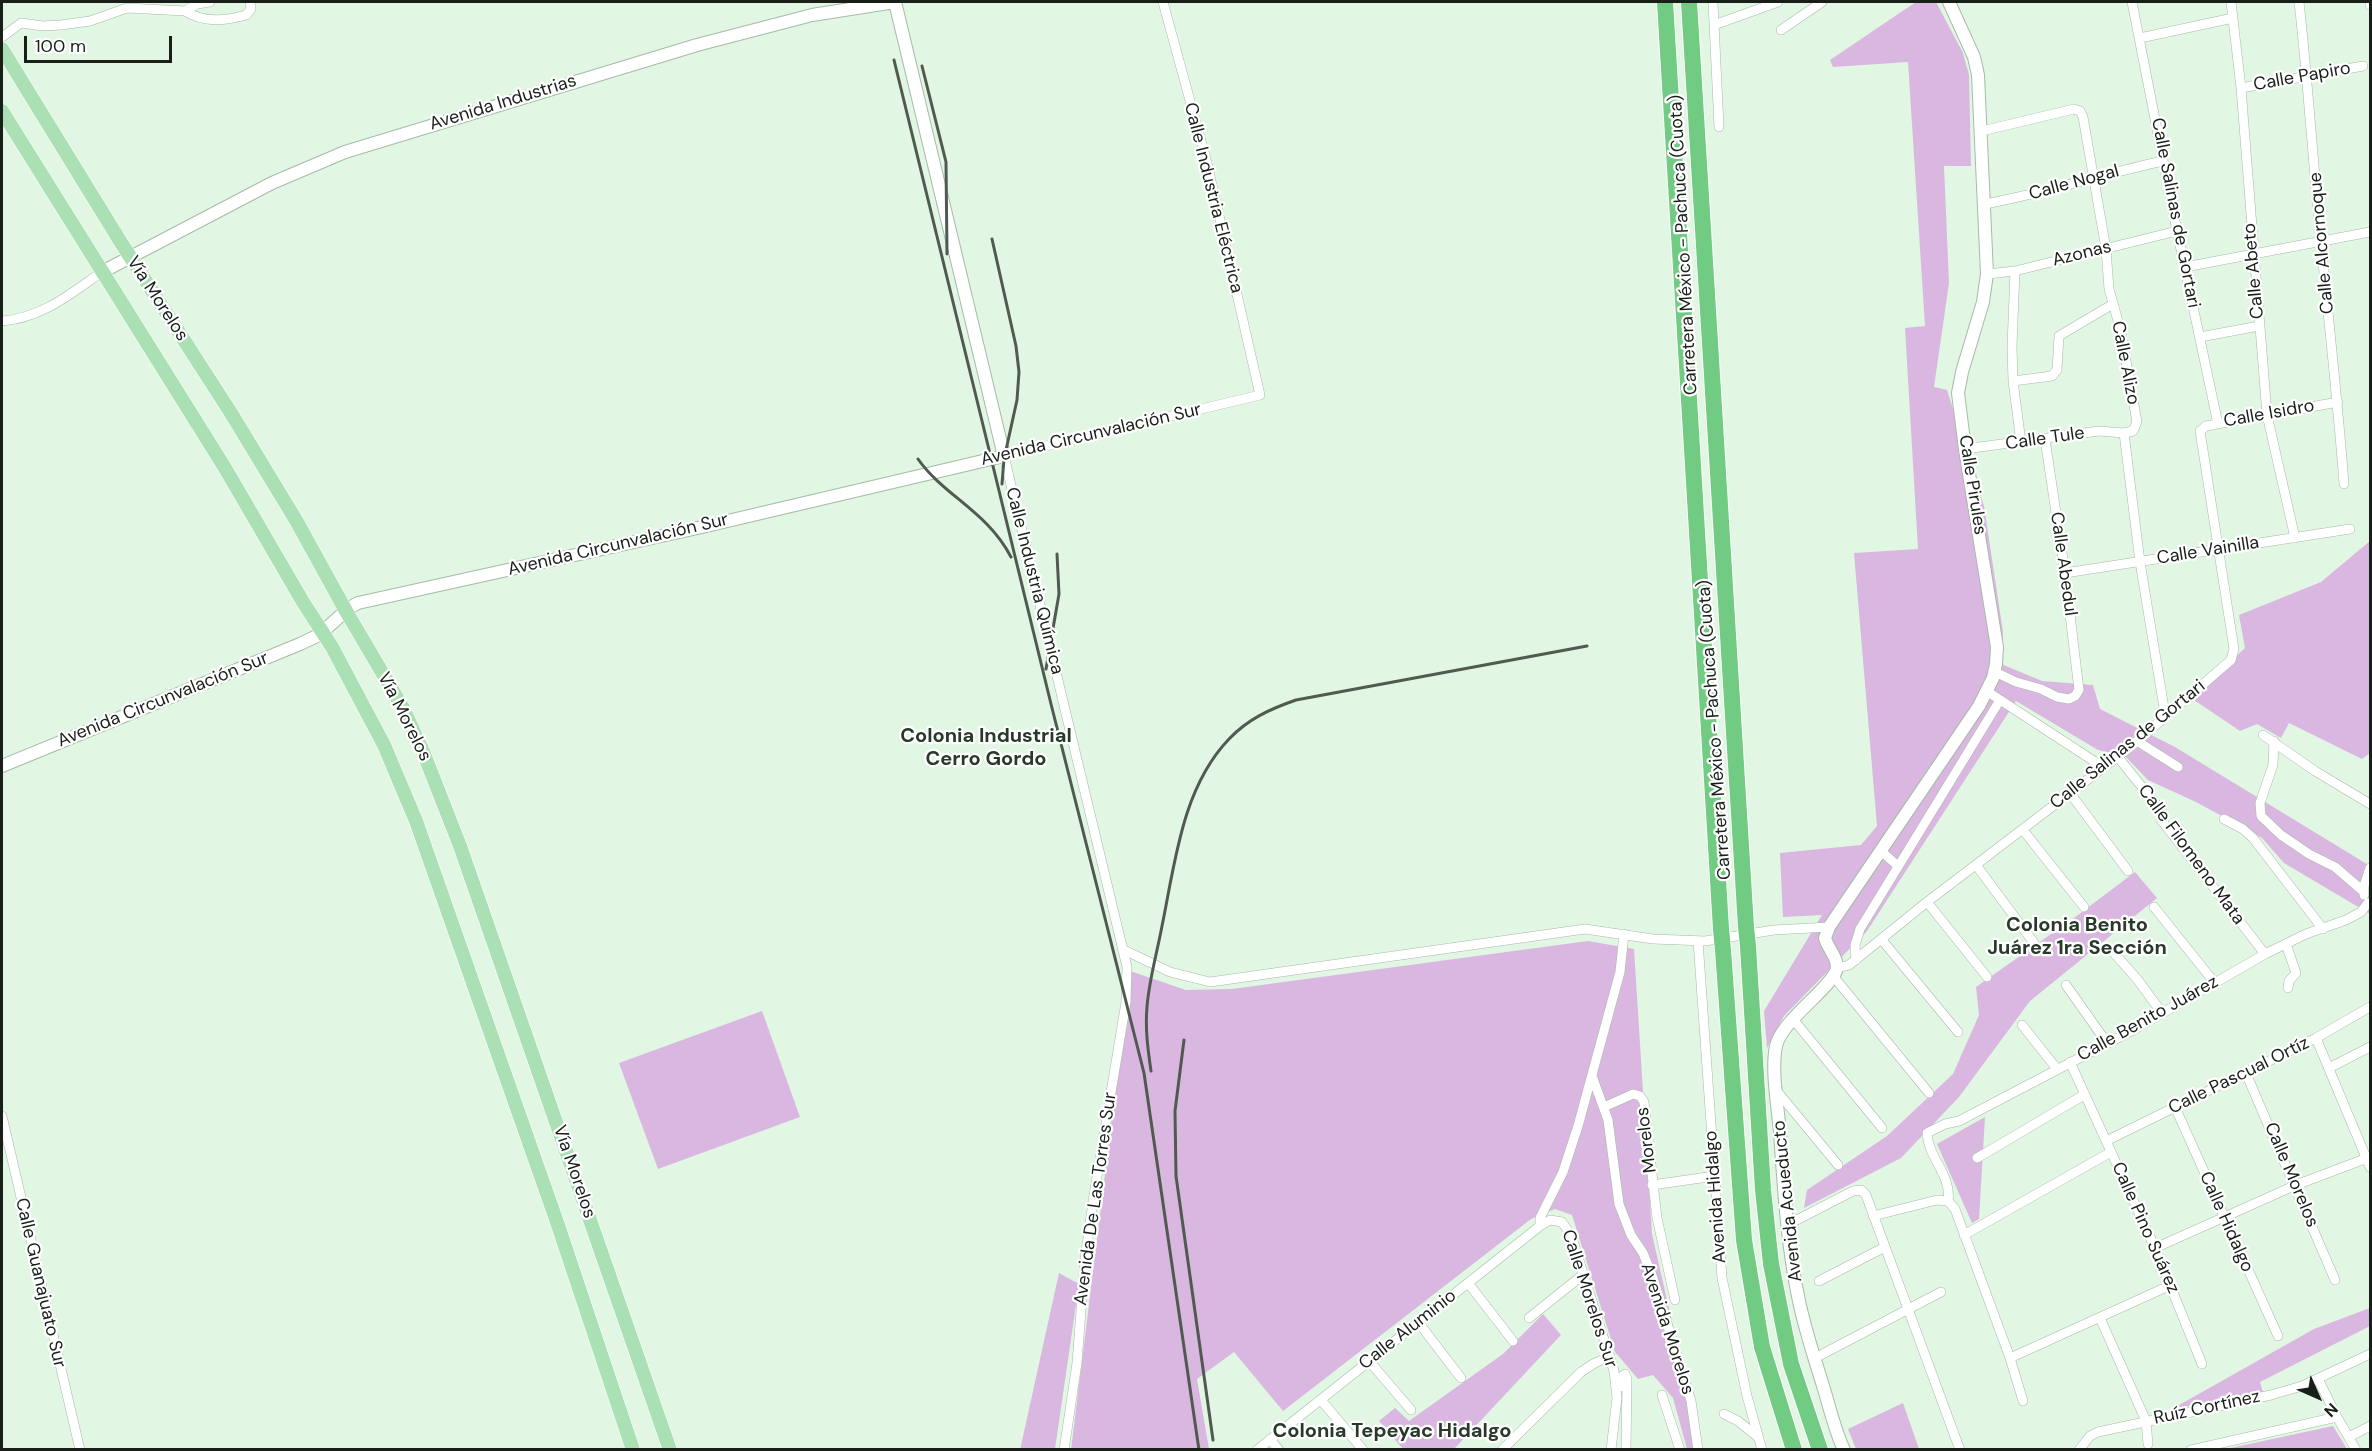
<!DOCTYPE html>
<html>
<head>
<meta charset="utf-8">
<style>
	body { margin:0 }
	#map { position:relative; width:2372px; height:1451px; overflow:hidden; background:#e1f6e3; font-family:"DM Sans",sans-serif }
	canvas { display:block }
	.frame { position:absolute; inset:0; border:3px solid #181f19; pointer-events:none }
	.north { position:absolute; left:2288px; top:1367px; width:60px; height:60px; -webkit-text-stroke:4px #fff; paint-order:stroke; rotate:135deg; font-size:16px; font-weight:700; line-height:24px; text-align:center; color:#181f19 }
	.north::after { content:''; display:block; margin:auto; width:21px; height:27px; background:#181f19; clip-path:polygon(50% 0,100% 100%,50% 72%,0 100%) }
	.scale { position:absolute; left:24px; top:36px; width:148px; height:27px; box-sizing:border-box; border:3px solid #181f19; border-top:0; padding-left:8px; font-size:18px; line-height:21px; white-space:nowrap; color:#181f19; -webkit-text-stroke:4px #fff; paint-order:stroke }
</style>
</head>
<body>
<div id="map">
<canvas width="2372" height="1451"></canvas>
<div class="frame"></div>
<div class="north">N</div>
<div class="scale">100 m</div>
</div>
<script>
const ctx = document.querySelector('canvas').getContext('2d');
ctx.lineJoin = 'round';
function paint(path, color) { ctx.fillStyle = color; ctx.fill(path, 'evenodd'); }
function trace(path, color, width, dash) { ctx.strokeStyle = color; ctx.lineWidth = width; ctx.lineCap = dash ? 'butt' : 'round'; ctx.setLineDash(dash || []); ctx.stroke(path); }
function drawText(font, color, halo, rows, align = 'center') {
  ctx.font = font + ' "DM Sans",sans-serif'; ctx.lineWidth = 4.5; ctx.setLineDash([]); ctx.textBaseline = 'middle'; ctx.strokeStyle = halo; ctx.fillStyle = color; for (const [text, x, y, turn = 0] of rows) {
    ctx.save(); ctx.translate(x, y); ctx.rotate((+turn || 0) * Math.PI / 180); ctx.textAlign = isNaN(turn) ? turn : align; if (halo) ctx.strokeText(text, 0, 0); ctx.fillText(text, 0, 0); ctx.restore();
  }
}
paint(new Path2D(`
	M1916,2H1936L1963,53L1969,75L1971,166H1944L1949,283L1934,387L1947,390L1984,506L2003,632L2001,664L2042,681L2093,685L2100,709L2175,747L2370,866V914L2284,863L2262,838L2196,802L2148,780L2125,756L2098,750L2016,701L1867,931L1784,1016L1767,1048L1764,1011L1822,915L1783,917L1780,853L1861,845L1877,826L1854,553L1918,549L1905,328L1925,326L1908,62L1833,67L1830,60Z
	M2370,541V753L2362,759L2289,723L2281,738L2257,724L2240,731L2191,698L2245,648L2239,615L2321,582Z
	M2135,872L2157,898L2030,1001L1959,1097L1901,1158L1804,1208L1807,1190L1887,1136L1953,1074L1979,1015L1976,987L2078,915Z
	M1588,941L1634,949L1652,1234L1701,1449H1687L1673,1398L1653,1375L1638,1379L1615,1352L1572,1215L1555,1209L1531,1219L1283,1411L1234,1352L1197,1379L1209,1449L1071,1450L1130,971L1186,990L1232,989Z
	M762,1011L800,1117L658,1169L619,1063Z
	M1985,1117L1979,1219L1972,1223L1937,1144Z
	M1059,1273L1079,1284L1055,1449L1020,1450Z
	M2370,1308V1326L2260,1382L2263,1393L2172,1409L2314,1329Z
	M1543,1314L1561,1335L1454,1449H1403L1379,1421L1395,1408L1409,1421L1503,1354Z
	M1903,1403L1919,1449H1856L1848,1429Z
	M2333,1426L2347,1449H2226Z`), '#dab7e0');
const street = new Path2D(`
	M1713,2L1719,127
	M2132,2L2177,231L2218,424
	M2231,2L2241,88L2267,415L2295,538
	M2299,2C2308,82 2313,163 2321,243C2329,324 2338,404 2344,484
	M2370,2V5
	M185,11C204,23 225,21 246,15L251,9L250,2
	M1714,25L1778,2
	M1781,30L1822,2
	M2,37L21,23L43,26L61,25L90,21L127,8L185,11L197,4L210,2
	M2140,38L2233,18
	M2241,88L2363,66
	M1982,131L2074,109L2080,111L2083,117L2106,249L2109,289L2120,328L2137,422L2133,431L2124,433L2140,562L2165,714
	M1985,204C2045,193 2103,174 2163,161
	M2185,267L2370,232
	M2015,271L2012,346L2013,381L2021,442
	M1987,274L2015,271L2177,231
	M2,321C42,318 70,294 102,272
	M2200,337L2259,326
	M2013,381L2052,376L2057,370L2059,336L2113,304
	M1965,449L2099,431L2124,433
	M2065,573L2350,529
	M1995,672L2016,682L2041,689L2057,697L2069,699L2075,696L2079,690L2065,573L2045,439
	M1988,692L2103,767
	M2263,735L2315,771L2370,804
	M2137,741L2178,767
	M2274,741L2273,765L2260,803L2261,816L2281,835L2309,854L2335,867L2363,891
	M2117,756L2159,808L2162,821L2265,954
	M2070,793L2128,871
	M2224,819L2243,829L2253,838L2323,929
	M2023,830L2084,907
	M1881,851L1898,866
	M1976,865L2034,943
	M2364,895V886L2370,868
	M1927,902L1987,977
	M2154,907L2214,982
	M1882,940L1958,1032
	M1698,941L1722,1278L1747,1396L1762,1450
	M2286,944L2296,973L2289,981L2288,988
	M1124,950L1170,972L1210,982L1585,929L1653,939L1705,941L1774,930L1829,927
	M2113,952L2137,979L2162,1013
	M1856,960L1855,945L1860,929L2000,700
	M1837,968L1849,965L1927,902L2129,748L2231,660L2234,649L2200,431L2206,426L2338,402
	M1834,977L1929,1093
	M2066,985L2107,1043
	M1793,1019L1882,1128
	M2022,1025L2057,1069
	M2316,1038L2370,1167
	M2070,1062L2155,1248L2202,1364
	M2329,1068L2370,1047
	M2245,1071L2335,1280
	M1592,1076L1608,1120L1619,1204L1631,1235L1643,1253L1653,1278L1691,1401L1698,1450
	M1776,1090L1838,1165
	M1604,1107L1633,1094L1640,1096L1644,1102L1657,1218L1675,1300
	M2175,1107L2278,1336
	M2,1116L80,1450
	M2106,1141L2316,1038L2370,1007
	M1977,1158L2084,1095
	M1652,1185L1715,1176
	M1873,1216L1937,1200L1948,1201
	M1787,1225L1853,1191L1861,1190L1866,1195L1960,1450
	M1540,1226V1218L1563,1172L1578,1126L1620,972L1624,934
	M1964,1235L2111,1152
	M2155,1248L2296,1185L2370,1157
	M1819,1281L1885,1247
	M1468,1283L1513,1341
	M1529,1318L1584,1274
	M2100,1318L2146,1421L2148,1444
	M1418,1322L1461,1378
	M1815,1358L1941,1292
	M2010,1358L2171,1285
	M1369,1361L1411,1410
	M2318,1379L2337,1417L2356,1450
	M1620,1387L1621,1377L1625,1374L1627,1379L1626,1450
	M1662,1395L1680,1450
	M1321,1400L1363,1450
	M2023,1401L2010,1358L1955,1209L1948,1201C1952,1175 1928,1158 1927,1133L1945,1124L1959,1121L2135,1029L2265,954L2306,934L2346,920L2361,912L2368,903
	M1724,1414L1738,1421L1758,1437
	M2349,1437L2370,1426
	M1270,1439L1279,1450
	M1064,1450L1077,1363L1085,1259L1094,1195L1126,1002L1127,967L1004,456L1260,395L1207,163L1163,2
	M1257,1450L1540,1226L1550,1220L1562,1222L1571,1235L1614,1371L1617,1398L1611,1450
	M1502,1450L1581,1372L1593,1364L1610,1356
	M2079,1450L2090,1436L2098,1432L2271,1395L2302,1386L2370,1354
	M2191,1450L2337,1417`);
const secondary = new Path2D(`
	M102,272L272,183L345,152L697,45L812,15L895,2
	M2,766L300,644L319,635L349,608L358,603L702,527L1004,456L895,2
	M1844,1450C1835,1431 1830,1409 1824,1389C1815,1360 1805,1330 1799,1301C1787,1245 1784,1189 1780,1133C1778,1107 1771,1071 1776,1046C1782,1019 1836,985 1837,967C1837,956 1828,949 1825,938L1829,927L1979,706L1993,678L1996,664L1997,647L1965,449L1958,393L1962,372L1983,302L1987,274L1978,75L1974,57L1949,2`);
const primary = new Path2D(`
	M2,49L120,241L231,413L297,522L346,611L403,708L424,754L460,846L670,1450
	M2,111L225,468L303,602L332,647L384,745L416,821L558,1225L633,1450`);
const highway = new Path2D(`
	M1665,2L1721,929
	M1689,2L1746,927
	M1748,946L1763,1190L1771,1264L1791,1364L1820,1450
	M1723,950L1744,1240L1762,1347L1794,1450`);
trace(street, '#a6baa8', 10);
trace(secondary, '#a6baa8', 14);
trace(primary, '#fff', 15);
trace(highway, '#fff', 18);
trace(street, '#fff', 9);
trace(secondary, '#fff', 12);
trace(primary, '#aae0b4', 14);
trace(highway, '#72cb82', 16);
trace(new Path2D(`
	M894,60L1051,704L1144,1073L1199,1450
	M922,66L946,162L947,254
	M992,239L1016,346L1019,372L1017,400L1004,459L1002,484
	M918,459C944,496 987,511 1011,557
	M1046,669L1059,594L1057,554
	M1184,1040L1175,1111L1176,1176L1213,1440
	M1151,1071C1148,1050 1145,1029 1147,1007C1149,980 1157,953 1162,926C1175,863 1182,788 1229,739C1248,719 1270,709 1296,700L1587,646`), '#505a51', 3);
const highwayBridge = new Path2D(`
	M1746,927L1748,946
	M1721,929L1723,950`);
trace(highwayBridge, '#fff', 18, []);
trace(highwayBridge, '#72cb82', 16);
drawText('18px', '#181f19', '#fff', [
	["Calle Papiro",2302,77,-10],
	["Avenida Industrias",503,103,-17],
	["Calle Nogal",2074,183,-15],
	["Calle Industria Eléctrica",1213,198,76],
	["Calle Salinas de Gortari",2175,213,79],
	["Calle Alcornoque",2322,243,-95],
	["Carretera México - Pachuca (Cuota)",1684,245,-93],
	["Azonas",2082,254,-14],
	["Calle Abeto",2254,271,-95],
	["Vía Morelos",157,299,57],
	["Calle Alizo",2125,363,79],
	["Calle Isidro",2269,414,-10],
	["Avenida Circunvalación Sur",1091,435,-13],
	["Calle Tule",2045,439,-8],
	["Calle Pirules",1972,485,81],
	["Avenida Circunvalación Sur",618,545,-13],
	["Calle Vainilla",2208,551,-9],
	["Calle Abedul",2063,564,82],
	["Calle Industria Química",1034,581,76],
	["Avenida Circunvalación Sur",163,700,-22],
	["Vía Morelos",404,717,63],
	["Carretera México - Pachuca (Cuota)",1715,730,-94],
	["Calle Salinas de Gortari",2128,745,-39],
	["Calle Filomeno Mata",2191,855,54],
	["Calle Benito Juárez",2148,1019,-29],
	["Calle Pascual Ortíz",2239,1076,-26],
	["Morelos",1647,1140,-97],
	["Vía Morelos",574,1172,71],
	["Calle Morelos",2291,1175,67],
	["Avenida Hidalgo",1716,1197,-94],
	["Avenida De Las Torres Sur",1096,1199,-82],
	["Avenida Acueducto",1788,1201,-96],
	["Calle Hidalgo",2226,1222,66],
	["Calle Pino Suárez",2145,1228,66],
	["Calle Guanajuato Sur",40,1283,77],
	["Calle Morelos Sur",1589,1299,72],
	["Avenida Morelos",1667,1329,72],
	["Calle Aluminio",1408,1330,-38],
	["Ruíz Cortínez",2207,1408,-12]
]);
drawText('bold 20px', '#28392a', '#fff', [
	["Colonia Industrial",986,737],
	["Cerro Gordo",986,760],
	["Colonia Benito",2077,926],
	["Juárez 1ra Sección",2077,949],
	["Colonia Tepeyac Hidalgo",1392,1432]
]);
</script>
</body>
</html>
